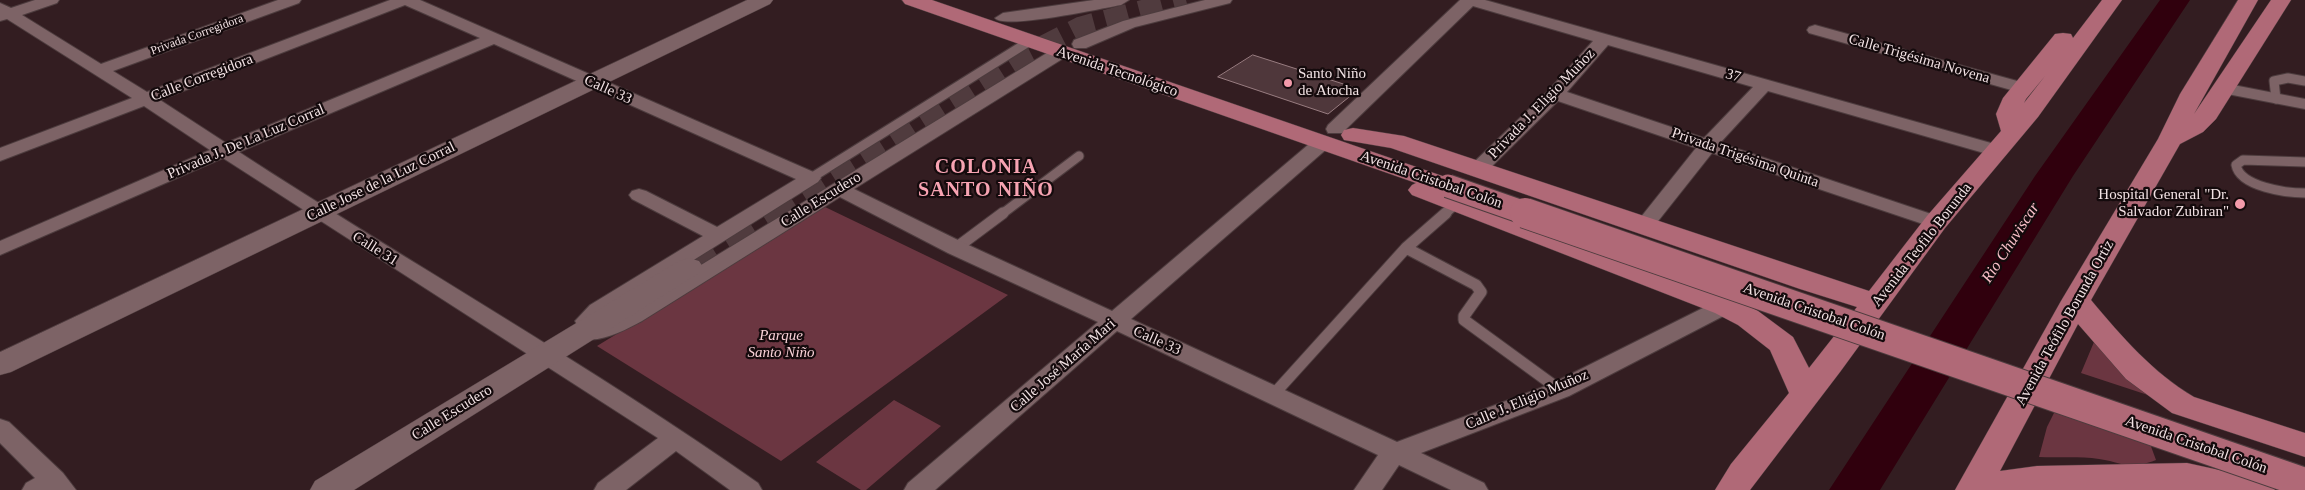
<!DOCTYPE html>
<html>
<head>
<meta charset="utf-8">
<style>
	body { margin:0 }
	canvas { display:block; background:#331d21 }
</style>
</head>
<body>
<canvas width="2305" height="490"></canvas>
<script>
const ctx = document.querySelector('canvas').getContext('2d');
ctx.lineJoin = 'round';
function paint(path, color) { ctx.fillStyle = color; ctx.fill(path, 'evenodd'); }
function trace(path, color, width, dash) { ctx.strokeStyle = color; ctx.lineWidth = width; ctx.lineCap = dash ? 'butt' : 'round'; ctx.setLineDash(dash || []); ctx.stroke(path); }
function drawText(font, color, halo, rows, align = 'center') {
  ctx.font = font + ' "Times New Roman",serif'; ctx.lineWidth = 4.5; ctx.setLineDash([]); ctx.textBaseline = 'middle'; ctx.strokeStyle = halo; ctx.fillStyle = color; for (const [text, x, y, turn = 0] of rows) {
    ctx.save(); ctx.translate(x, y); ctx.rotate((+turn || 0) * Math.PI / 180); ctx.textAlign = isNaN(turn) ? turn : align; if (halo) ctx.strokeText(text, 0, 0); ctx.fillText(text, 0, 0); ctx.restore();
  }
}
paint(new Path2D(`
	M825,207L1008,295L781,461L597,346Z
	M2102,323L2157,398L2081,373Z
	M894,400L941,426L866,490H861L816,462Z
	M2055,411L2149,441L2156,460C2127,471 2126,463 2099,459C2080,456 2059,458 2039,457L2047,427Z`), '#6b3641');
paint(new Path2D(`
	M2160,0H2190L2073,176L1880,490H1829L2035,176Z`), '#30000d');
const building = new Path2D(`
	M1253,55L1359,89L1328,114L1218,77Z`);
paint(building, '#4f373b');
trace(building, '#987c80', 1);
trace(new Path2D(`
	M774,214L1020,59L1081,28L1186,0`), '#503b3e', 23, [23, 12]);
trace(new Path2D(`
	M689,267L776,213`), '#503b3e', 30, [30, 15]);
const laneFar1 = new Path2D(`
	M2276,99L2274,81L2288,78L2305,81
	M2305,162L2243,160L2236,165C2240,187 2287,193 2305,193
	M811,178L1030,41
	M1002,214L1079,156
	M1445,214L1457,203`);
const lane = new Path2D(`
	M956,248L1003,213
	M1406,248L1476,285L1481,292L1464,316V320L1560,390
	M1274,394L1406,248L1446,213`);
const street = new Path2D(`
	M35,0H59L57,3L22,15L101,64L278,0H301L299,3L113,71L147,92L390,0H420L818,174L821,178L818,182L606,315L598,322L626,311L1055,48H1067L1069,52L1067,56L854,189L964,243L1112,311L1315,139H1329L1331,143L1329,147L1131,319L1397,442L1551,384L1717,301L1725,299L1733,301L1736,306L1733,311L1569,396L1421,453L1484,483L1488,490H1451L1399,465L1382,490H1354L1378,455L1117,331L935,490H904L908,483L1098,322L948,253L840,197L642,321C625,330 600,344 581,338L577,333L582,327L578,326L575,321L590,305L703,236L632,199L629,195L632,191L639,189L646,191L717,227L796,179L494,44L239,152C411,264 590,365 758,483L762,490H730L676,451L626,490H594L598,483L658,438L223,158L0,255V241L210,150L144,106L0,161V148L132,98L7,19L0,21V3L11,8ZM405,5L480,38L226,143L160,100Z
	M1094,0H1129L1121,5C1103,8 1003,30 995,18L1003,13Z
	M1205,0H1232L1230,3L1135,27L1086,48H1074L1072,44L1074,40L1123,21Z
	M1460,0H1485L2005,147L2008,151L2005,155H1991L1768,91L1720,143L1943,218L1946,222L1943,226L1936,228L1929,226L1712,153L1651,230L1644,232L1637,230L1634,226L1637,222L1696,148L1558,101L1485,173H1471L1468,169L1471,165L1549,90L1593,41L1473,6L1342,133H1328L1326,129L1328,125ZM1608,45L1753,87L1704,138L1567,92Z
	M1815,25L2028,84L2031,88L2028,92L2022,93L1809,33L1807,30L1809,27Z
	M2223,83L2305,99V109L2217,92L2214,88L2217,84Z
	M0,419L9,422L63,473L76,490H22L26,483L35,478L0,443Z`);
const secondary = new Path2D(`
	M747,0H773L770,4L11,372L0,375V352Z
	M689,258L699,261L703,267L699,273L354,490H310L315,481L679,261Z`);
const primary = new Path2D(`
	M902,0H932L1457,181L1461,186L1457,191L1452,193L1735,299L1758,311L1793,337L1809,368L1857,307L1800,289L1391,148L1344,140L1341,135L1344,130L1353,128L1404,136L1869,291L1927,216L2001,131L1996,114L2003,98L2055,34L2063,33L2071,34L2073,38L2102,0H2122L2038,117L1945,228L1840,372L1750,490H1715L1731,464L1789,393L1770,350L1738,325L1715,313L1412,195L1408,190L1412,185L1416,183L905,4ZM2045,76L2024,103L2026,99Z
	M2238,0H2258L2194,114L2271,0H2291L2216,119L2203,132L2180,144L2091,300C2122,337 2152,372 2194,397L2305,433V457L2172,413L2126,379L2078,324L2000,471L2037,466L2187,463L2270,481L2275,490H1955L2061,301L2158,139L2180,94Z`);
trace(laneFar1, '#4d3c3e', 11);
trace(lane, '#4d3c3e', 13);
trace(street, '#4d3c3e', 2);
trace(secondary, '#4d3c3e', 1);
trace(primary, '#4d3c3e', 1);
trace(laneFar1, '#7d6366', 9);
trace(lane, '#7d6366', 11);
paint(street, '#7d6366');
paint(secondary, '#7d6366');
paint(primary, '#b06977');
const primaryBridgeFar1 = new Path2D(`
	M1448,186L1528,214`);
const primaryBridge = new Path2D(`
	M1525,213L2305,483`);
trace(primaryBridgeFar1, '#4d3c3e', 25, []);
trace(primaryBridge, '#4d3c3e', 32, []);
trace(primaryBridgeFar1, '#b06977', 23);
trace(primaryBridge, '#b06977', 30);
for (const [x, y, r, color] of [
	[1288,83,5,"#f39aaa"],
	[2240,204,6,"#f39aaa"]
]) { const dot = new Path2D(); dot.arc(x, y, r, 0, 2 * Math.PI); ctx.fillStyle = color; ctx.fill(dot); trace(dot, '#140a0c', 2); }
drawText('12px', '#f2e2e4', '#140a0c', [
	["Privada Corregidora",197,35,-20]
]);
drawText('15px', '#f2e2e4', '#140a0c', [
	["Calle Trigésima Novena",1919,59,16],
	["Avenida Tecnológico",1117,72,19],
	["37",1733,76,16],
	["Calle Corregidora",202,78,-21],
	["Calle 33",608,90,24],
	["Privada J. Eligio Muñoz",1542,104,-46],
	["Privada J. De La Luz Corral",246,142,-23],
	["Privada Trigésima Quinta",1745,158,19],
	["Avenida Cristobal Colón",1431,180,19],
	["Calle Jose de la Luz Corral",381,182,-26],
	["Calle Escudero",821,200,-32],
	["Avenida Teofilo Borunda",1922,245,-52],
	["Calle 31",375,249,32],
	["Avenida Cristobal Colón",1814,312,19],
	["Avenida Teófilo Borunda Ortiz",2065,323,-61],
	["Calle 33",1157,341,24],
	["Calle José María Mari",1063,366,-41],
	["Calle J. Eligio Muñoz",1527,400,-23],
	["Calle Escudero",452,413,-32],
	["Avenida Cristobal Colón",2196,445,19]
]);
drawText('15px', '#f2e2e4', '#140a0c', [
	["Santo Niño",1298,74],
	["de Atocha",1298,91],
	["Hospital General \"Dr.",2229,195,"right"],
	["Salvador Zubiran\"",2229,212,"right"]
], 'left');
drawText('italic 15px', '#f9d1d7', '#140a0c', [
	["Parque",781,336],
	["Santo Niño",781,353]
]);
drawText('italic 16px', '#f9c0c8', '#140a0c', [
	["Rio Chuviscar",2011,243,-57]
]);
ctx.letterSpacing = '1px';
drawText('bold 20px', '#f7a3b2', '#140a0c', [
	["COLONIA",986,168],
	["SANTO NIÑO",986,191]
]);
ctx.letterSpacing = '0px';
</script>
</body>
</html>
